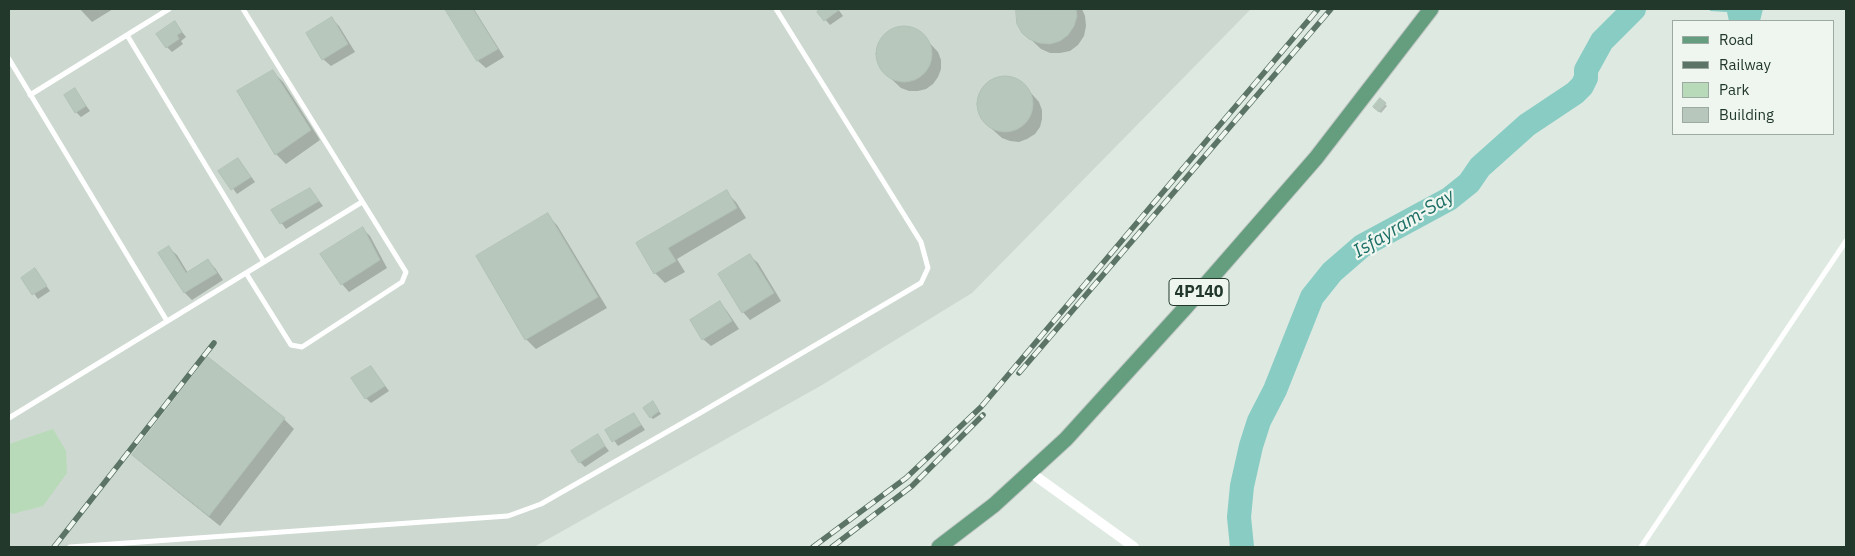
<!DOCTYPE html>
<html>
<head>
<meta charset="utf-8">
<style>
	body { margin:0 }
	#map { position:relative; width:1855px; height:556px; overflow:hidden; background:#dee9e1; font-family:"IBM Plex Sans",sans-serif }
	canvas { display:block }
	.frame { position:absolute; inset:0; border:10px solid #21382b; pointer-events:none }
	.legend { position:absolute; left:1672px; top:20px; width:162px; height:115px; box-sizing:border-box; background:#eff6f0; border:1px solid #9daaa1; margin:0; padding:6px 9px; list-style:none; font-size:15px; color:#21382b }
	.legend li { display:flex; align-items:center; gap:10px; height:25px }
	.legend b { width:25px; border:1px solid #9daaa1 }
</style>
</head>
<body>
<div id="map">
<canvas width="1855" height="556"></canvas>
<div class="frame"></div>
<ul class="legend">
<li><b style="height:6px;background:#659d7f"></b>Road</li>
<li><b style="height:6px;background:#5b7466"></b>Railway</li>
<li><b style="height:14px;background:#b8dab8"></b>Park</li>
<li><b style="height:14px;background:#b7c7bc"></b>Building</li>
</ul>
</div>
<script>
const ctx = document.querySelector('canvas').getContext('2d');
ctx.lineJoin = 'round';
function paint(path, color) { ctx.fillStyle = color; ctx.fill(path, 'evenodd'); }
function trace(path, color, width, dash) { ctx.strokeStyle = color; ctx.lineWidth = width; ctx.lineCap = dash ? 'butt' : 'round'; ctx.setLineDash(dash || []); ctx.stroke(path); }
function drawText(font, color, halo, rows, align = 'center') {
  ctx.font = font + ' "IBM Plex Sans",sans-serif'; ctx.lineWidth = 4.5; ctx.setLineDash([]); ctx.textBaseline = 'middle'; ctx.strokeStyle = halo; ctx.fillStyle = color; for (const [text, x, y, turn = 0] of rows) {
    ctx.save(); ctx.translate(x, y); ctx.rotate((+turn || 0) * Math.PI / 180); ctx.textAlign = isNaN(turn) ? turn : align; if (halo) ctx.strokeText(text, 0, 0); ctx.fillText(text, 0, 0); ctx.restore();
  }
}
paint(new Path2D(`
	M9,9H1251L972,293L822,385L534,547H9Z`), '#cdd9d0');
paint(new Path2D(`
	M53,429L66,451L67,473L43,506L12,514L9,511V444Z`), '#b8dab8');
paint(new Path2D(`
	M1710,9H1763L1760,21H1729L1727,12L1710,11Z`), '#88ccc4');
paint(new Path2D(`
	M80,9H113L92,22Z
	M446,9H474L504,57L486,68L478,61Z
	M824,9H838L843,16L830,25L819,12Z
	M1017,9H1082L1085,16L1086,26L1084,36L1078,45L1070,51L1060,53H1050L1041,49L1023,32L1018,24Z
	M332,19L339,26L355,52L331,66L323,59Z
	M175,23L186,37L181,41L183,44L172,52L167,47Z
	M906,28L914,30L922,35L938,52L941,60V69L938,77L933,84L926,89L918,91H909L901,88L883,71L879,63L877,55L879,46L883,38L889,32L897,29Z
	M273,72L283,82L320,140L286,164L276,154Z
	M998,77H1008L1016,79L1023,84L1039,102L1042,110V119L1040,127L1035,134L1027,139L1019,142L1010,141L1002,138L984,122L980,114L978,105L979,95L983,87L990,81Z
	M74,89L90,111L81,117L76,112Z
	M1380,100L1387,106L1381,113L1375,107Z
	M238,159L255,182L237,194L220,171Z
	M310,189L323,206L286,229L272,210Z
	M726,192L736,202L746,218L677,259L685,272L665,283L655,273L637,244Z
	M547,215L557,225L607,308L536,349L526,339Z
	M363,229L370,236L387,268L349,292L342,284Z
	M169,248L177,255L188,273L208,261L215,268L223,280L192,300L185,293L160,254Z
	M750,256L758,263L781,301L750,320L743,312Z
	M35,270L50,291L38,299L23,278Z
	M720,303L727,311L739,329L711,346L703,339Z
	M208,359L284,419L294,429L220,526L144,465L134,455Z
	M371,367L389,391L371,403L366,398Z
	M654,405L661,414L653,419L651,417Z
	M634,414L645,430L618,446L607,430Z
	M597,436L609,451L585,467L580,462Z`), '#0003');
trace(new Path2D(`
	M1242,547L1239,517L1242,486L1251,446L1259,421L1275,390L1312,297L1332,272L1362,246L1449,199L1469,183L1480,167L1527,125L1575,93L1582,86L1586,78V70L1602,41L1634,9`), '#88ccc4', 24);
const building = new Path2D(`
	M445,9H473L498,49L477,61Z
	M821,9H838L839,10L824,21L817,12Z
	M1016,9H1076L1077,16L1074,26L1068,35L1060,41L1050,44L1039,43L1029,39L1022,33L1017,24Z
	M332,17L348,44L322,60L306,33Z
	M175,21L182,32L177,35L179,39L166,48L156,34Z
	M876 54a28 28 0 1 1 56 0a28 28 0 1 1-56 0Z
	M273,70L311,130L275,155L237,91Z
	M977 104a28 28 0 1 1 56 0a28 28 0 1 1-56 0Z
	M75,88L86,106L75,113L64,95Z
	M1380,98L1386,103L1379,112L1373,107Z
	M238,158L251,177L231,190L218,171Z
	M310,188L319,201L280,224L271,210Z
	M727,190L737,208L668,248L676,261L654,274L636,243Z
	M548,213L598,297L525,340L476,256Z
	M363,227L380,260L341,285L320,254Z
	M169,246L186,273L208,259L217,273L184,293L158,253Z
	M750,254L774,293L742,313L718,274Z
	M35,268L47,286L32,295L21,278Z
	M720,301L732,321L702,340L690,320Z
	M208,357L285,418L209,516L132,455Z
	M371,366L385,386L365,399L351,378Z
	M653,401L659,411L650,418L643,408Z
	M634,413L641,425L612,442L605,430Z
	M598,434L605,446L579,463L571,451Z`);
paint(building, '#b7c7bc');
trace(building, '#b1c2b6', 1);
const primary = new Path2D(`
	M939,547L994,505L1066,439L1186,307L1316,158L1431,9`);
trace(primary, '#c1c7c4', 17);
trace(new Path2D(`
	M243,9L406,272L402,282L302,347L291,345L246,273
	M127,35L264,262
	M9,59L167,321
	M30,95L169,9
	M9,418L362,202
	M70,547L508,516L541,504L700,413L921,283L928,268L921,242L776,9
	M1641,547L1846,241`), '#fff', 5);
trace(new Path2D(`
	M1030,472L1134,547`), '#fff', 10);
trace(primary, '#659d7f', 15);
const rail = new Path2D(`
	M1019,373L1331,9
	M54,547L214,343
	M813,547L906,478L981,407L1318,9
	M832,547L912,486L983,415`);
trace(rail, '#5b7466', 5.5);
trace(rail, '#eff6f0', 4, [11]);
for (const [x, y, w] of [
	[1199,292,60]
]) { const box = new Path2D(); box.roundRect(x - w / 2, y - 13.5, w, 27, 4); ctx.fillStyle = '#eff6f0'; ctx.fill(box); trace(box, '#21382b', 1); }
drawText('bold 16px', '#21382b', null, [
	["4P140",1199,292]
]);
drawText('italic 19px', '#1e7067', '#eff6f0', [
	["Isfayram-Say",1404,224,-31]
]);
</script>
</body>
</html>
